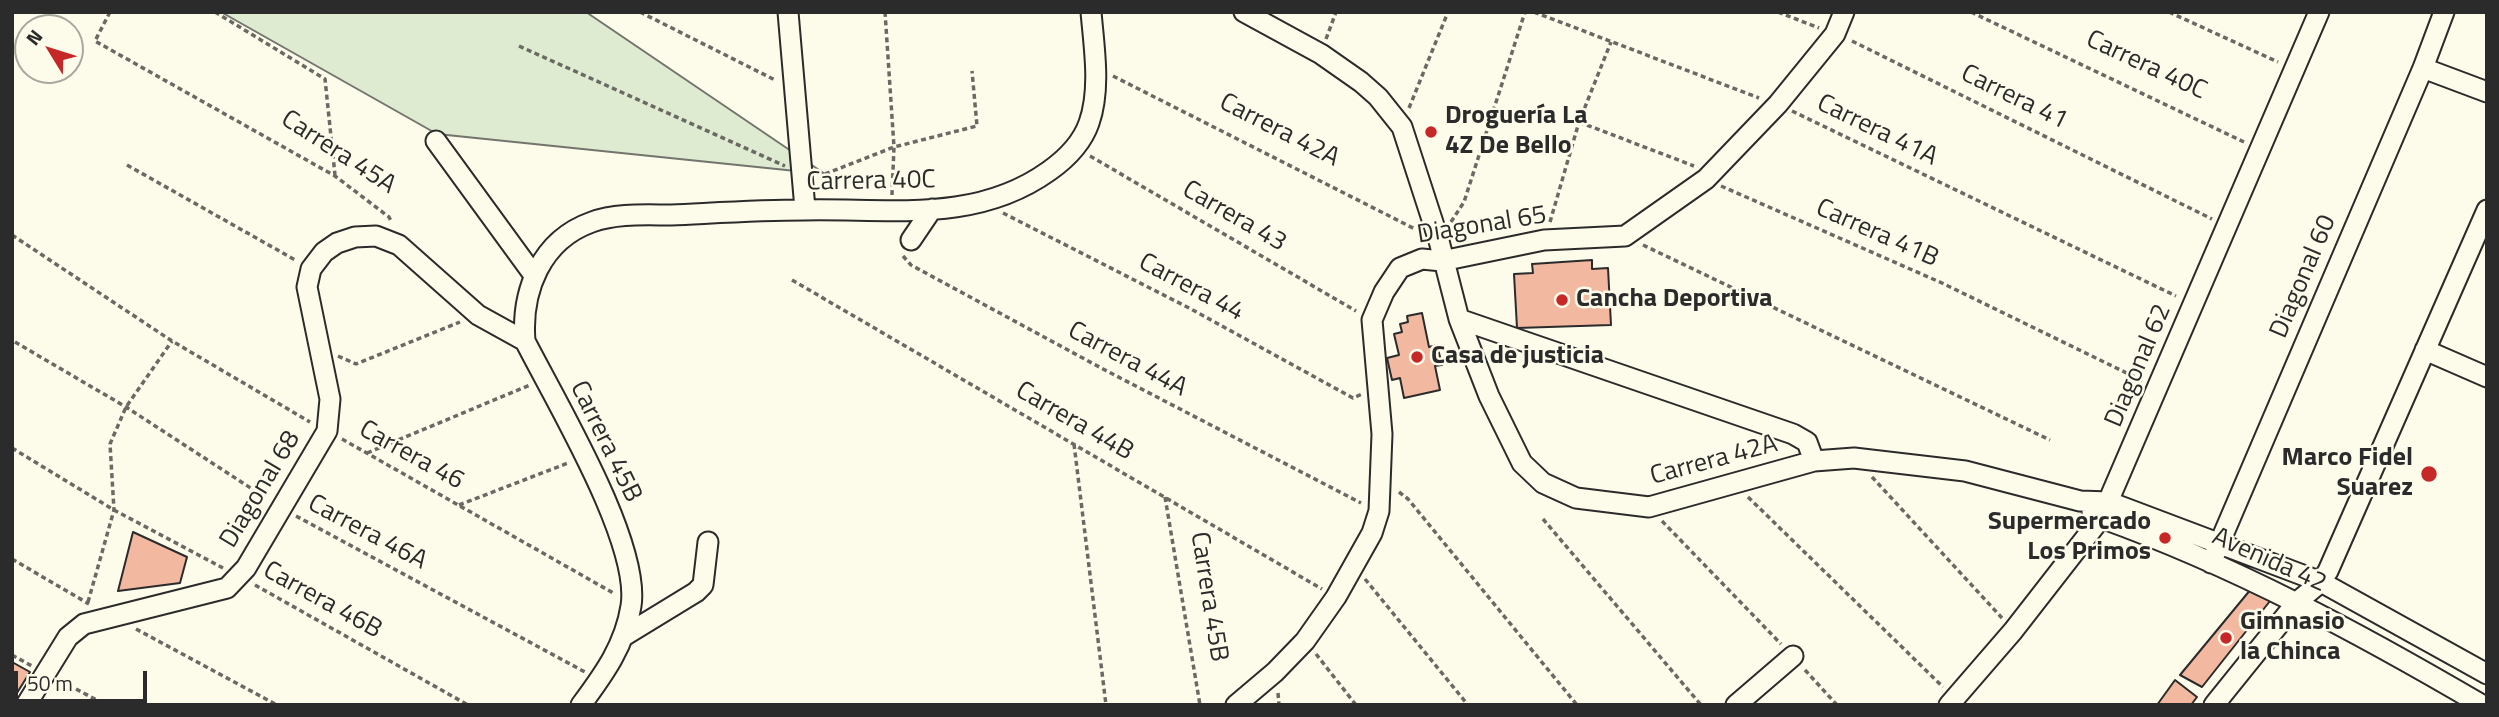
<!DOCTYPE html>
<html>
<head>
<meta charset="utf-8">
<style>
	body { margin:0 }
	#map { position:relative; width:2499px; height:717px; overflow:hidden; background:#fdfbea; font-family:"Titillium Web",sans-serif }
	canvas { display:block }
	.frame { position:absolute; inset:0; border:14px solid #2b2b2b; pointer-events:none }
	.north { position:absolute; left:14px; top:14px; width:70px; height:70px; box-sizing:border-box; background:#fdfbea; border:2px solid #a9a89e; border-radius:50%; rotate:308deg; font-size:19px; font-weight:700; line-height:28px; text-align:center; color:#2b2b2b }
	.north::after { content:''; display:block; margin:auto; width:24px; height:32px; background:#c62828; clip-path:polygon(50% 0,100% 100%,50% 72%,0 100%) }
	.scale { position:absolute; left:14px; top:671px; width:133px; height:32px; box-sizing:border-box; border:4px solid #2b2b2b; border-top:0; padding-left:9px; font-size:21px; line-height:24px; white-space:nowrap; color:#2b2b2b; -webkit-text-stroke:5px #fdfbea; paint-order:stroke }
</style>
</head>
<body>
<div id="map">
<canvas width="2499" height="717"></canvas>
<div class="frame"></div>
<div class="north">N</div>
<div class="scale">50 m</div>
</div>
<script>
const ctx = document.querySelector('canvas').getContext('2d');
ctx.lineJoin = 'round';
function paint(path, color) { ctx.fillStyle = color; ctx.fill(path, 'evenodd'); }
function trace(path, color, width, dash) { ctx.strokeStyle = color; ctx.lineWidth = width; ctx.lineCap = dash ? 'butt' : 'round'; ctx.setLineDash(dash || []); ctx.stroke(path); }
function drawText(font, color, halo, rows, align = 'center') {
  ctx.font = font + ' "Titillium Web",sans-serif'; ctx.lineWidth = 5; ctx.setLineDash([]); ctx.textBaseline = 'middle'; ctx.strokeStyle = halo; ctx.fillStyle = color; for (const [text, x, y, turn = 0] of rows) {
    ctx.save(); ctx.translate(x, y); ctx.rotate((+turn || 0) * Math.PI / 180); ctx.textAlign = isNaN(turn) ? turn : align; if (halo) ctx.strokeText(text, 0, 0); ctx.fillText(text, 0, 0); ctx.restore();
  }
}
const green = new Path2D(`
	M221,12H586L825,174L437,134Z`);
paint(green, '#deebd1');
trace(green, '#74746e', 2);
const building = new Path2D(`
	M1592,260V269L1608,268L1611,325L1517,328L1514,274L1533,273L1532,264Z
	M1422,313L1429,347L1437,345L1442,365L1435,366L1440,390L1404,398L1400,378L1392,380L1387,358L1399,355L1394,334L1402,332L1400,324L1408,322L1407,316Z
	M133,532L187,557L180,583L118,591Z
	M2251,589L2270,601L2202,687L2180,675Z
	M12,662L30,672L12,701Z
	M2175,680L2197,697L2191,705H2157Z`);
paint(building, '#f2b8a0');
trace(building, '#2b2b2b', 2);
const minor = new Path2D(`
	M788,12L805,209
	M1244,12L1321,54L1361,82L1378,97L1402,127L1439,241L1459,319L1489,396L1522,463L1543,483L1576,498L1649,507L1814,461L1854,458L1965,471L2080,501L2109,502L2321,582L2487,674
	M2423,68L2487,92
	M436,141L533,274
	M911,240L932,209
	M1459,319L1793,434L1807,442L1814,461
	M2425,350L2487,377
	M2092,511L2101,518C2235,566 2359,633 2482,705
	M2211,563L2423,68L2444,12
	M624,636L696,592L703,585L708,542
	M26,705L68,637L84,624L227,588L246,568L327,431L330,399L307,287L311,269L324,252L337,243L355,237L376,236L399,245L478,315L525,341
	M581,705C604,674 625,645 631,606C641,543 556,402 525,341C521,291 541,240 592,222C616,213 646,215 671,215C715,213 759,210 804,210C889,208 975,224 1049,171C1066,159 1082,143 1089,123C1101,89 1094,47 1091,12
	M1236,705L1275,672L1305,641L1336,597L1372,533L1379,511L1382,434L1372,320L1384,292L1400,268L1422,259L1442,261L1544,240L1625,236L1706,179L1778,104L1835,34L1844,12
	M1736,705L1793,656
	M1949,705L2013,631L2101,518L2319,12
	M2214,705L2297,602L2321,582L2328,571L2487,210`);
trace(minor, '#2b2b2b', 23);
trace(new Path2D(`
	M110,12L95,41L335,176L389,217L392,223
	M215,12L325,79L335,175
	M640,12L775,80
	M885,12L894,147L892,195
	M1534,12L1759,98
	M1778,12L1819,28
	M1971,12L2244,142
	M2169,12L2278,62
	M1326,39L1336,12
	M1852,41L2212,219
	M519,46L785,166
	M1113,76L1415,229
	M1409,108L1448,12
	M1792,111L2176,296
	M1579,122L1694,166
	M1090,156L1356,311
	M127,165L297,261
	M825,174L894,147L977,126L972,71
	M1721,186L1942,283L2143,381
	M1003,213L1191,309L1353,398L1362,394
	M1451,222L1464,202L1525,12
	M1550,222L1579,122L1611,42
	M12,235L172,341L310,422
	M1643,245L2050,440
	M903,256L911,265L1103,369L1361,503
	M792,280L1322,589
	M15,342L126,407L266,498
	M338,356L356,364L460,322
	M342,439L615,594
	M1074,444L1106,705
	M12,448L114,510L223,568
	M367,453L530,385
	M1872,477L2002,618
	M1399,492L1408,499L1577,705
	M1165,497L1200,705
	M1748,497L1943,687
	M459,505L568,463
	M296,516L585,672
	M1543,519L1701,705
	M1662,521L1781,644
	M12,559L89,604
	M1365,579L1468,705
	M255,585L468,705
	M88,602L114,510L110,444L126,407L172,341
	M136,629L277,705
	M1316,654L1356,705
	M12,655L32,666
	M1805,670L1837,705
	M61,681L106,705
	M1278,693L1279,705`), '#6a6964', 3.5, [5, 3.5]);
trace(minor, '#fdfbea', 19);
for (const [x, y, r, color] of [
	[1431,132,7,"#c62828"],
	[1562,300,7,"#c62828"],
	[1417,357,7,"#c62828"],
	[2429,474,9,"#c62828"],
	[2165,538,7,"#c62828"],
	[2226,638,7,"#c62828"]
]) { const dot = new Path2D(); dot.arc(x, y, r, 0, 2 * Math.PI); ctx.fillStyle = color; ctx.fill(dot); trace(dot, '#fdfbea', 2.5); }
drawText('26px', '#2b2b2b', '#fdfbea', [
	["Carrera 40C",2146,66,25],
	["Carrera 41",2014,98,26],
	["Carrera 42A",1279,131,27],
	["Carrera 41A",1877,131,26],
	["Carrera 45A",338,153,33],
	["Carrera 40C",871,182,-1],
	["Carrera 43",1234,217,30],
	["Diagonal 65",1482,226,-9],
	["Carrera 41B",1877,234,24],
	["Diagonal 60",2304,277,-67],
	["Carrera 44",1191,288,28],
	["Carrera 44A",1127,360,28],
	["Diagonal 62",2139,366,-67],
	["Carrera 44B",1074,422,30],
	["Carrera 45B",605,442,64],
	["Carrera 46",411,456,29],
	["Carrera 42A",1714,461,-15],
	["Diagonal 68",261,490,-59],
	["Carrera 46A",367,533,28],
	["Avenida 42",2269,561,24],
	["Carrera 45B",1208,597,81],
	["Carrera 46B",322,601,29]
]);
drawText('bold 26px', '#2b2b2b', '#fdfbea', [
	["Droguería La",1445,117],
	["4Z De Bello",1445,147],
	["Cancha Deportiva",1576,300],
	["Casa de justicia",1431,357],
	["Marco Fidel",2413,459,"right"],
	["Suarez",2413,489,"right"],
	["Supermercado",2151,523,"right"],
	["Los Primos",2151,553,"right"],
	["Gimnasio",2240,623],
	["la Chinca",2240,653]
], 'left');
</script>
</body>
</html>
